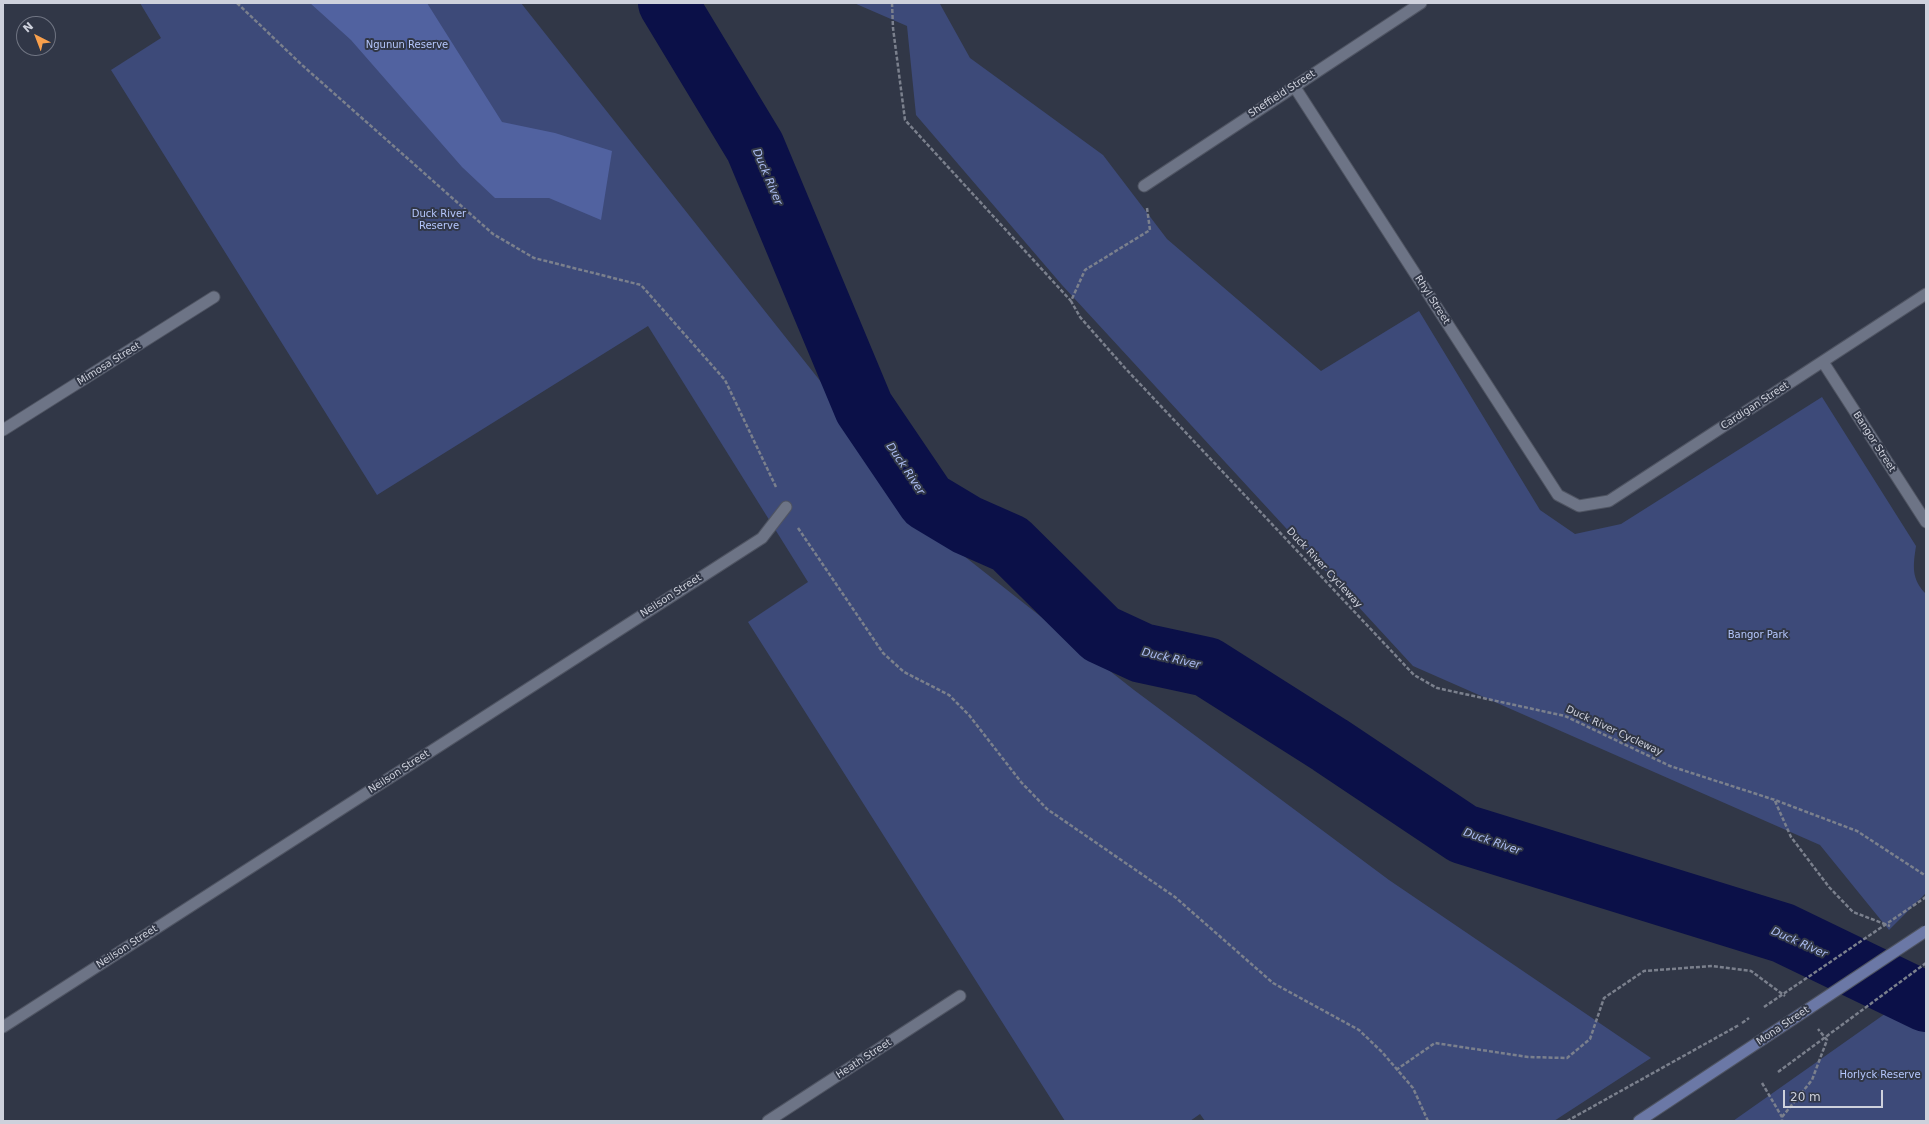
<!DOCTYPE html>
<html>
<head>
<meta charset="utf-8">
<style>
	body { margin:0 }
	#map { position:relative; width:1929px; height:1124px; overflow:hidden; background:#313747; font-family:"DejaVu Sans",sans-serif }
	canvas { display:block }
	.frame { position:absolute; inset:0; border:4px solid #ced1dc; pointer-events:none }
	.north { position:absolute; left:16px; top:16px; width:40px; height:40px; box-sizing:border-box; background:#313747; border:1px solid #707583; border-radius:50%; rotate:318deg; font-size:11px; font-weight:700; line-height:16px; text-align:center; color:#ced1dc }
	.north::after { content:''; display:block; margin:auto; width:14px; height:18px; background:#f9a04c; clip-path:polygon(50% 0,100% 100%,50% 72%,0 100%) }
	.scale { position:absolute; left:1783px; top:1090px; width:100px; height:18px; box-sizing:border-box; border:2px solid #ced1dc; border-top:0; padding-left:5px; font-size:12px; line-height:14px; white-space:nowrap; color:#ced1dc; -webkit-text-stroke:3px #313747; paint-order:stroke }
</style>
</head>
<body>
<div id="map">
<canvas width="1929" height="1124"></canvas>
<div class="frame"></div>
<div class="north">N</div>
<div class="scale">20 m</div>
</div>
<script>
const ctx = document.querySelector('canvas').getContext('2d');
ctx.lineJoin = 'round';
function paint(path, color) { ctx.fillStyle = color; ctx.fill(path, 'evenodd'); }
function trace(path, color, width, dash) { ctx.strokeStyle = color; ctx.lineWidth = width; ctx.lineCap = dash ? 'butt' : 'round'; ctx.setLineDash(dash || []); ctx.stroke(path); }
function drawText(font, color, halo, rows, align = 'center') {
  ctx.font = font + ' "DejaVu Sans",sans-serif'; ctx.lineWidth = 4; ctx.setLineDash([]); ctx.textBaseline = 'middle'; ctx.strokeStyle = halo; ctx.fillStyle = color; for (const [text, x, y, turn = 0] of rows) {
    ctx.save(); ctx.translate(x, y); ctx.rotate((+turn || 0) * Math.PI / 180); ctx.textAlign = isNaN(turn) ? turn : align; if (halo) ctx.strokeText(text, 0, 0); ctx.fillText(text, 0, 0); ctx.restore();
  }
}
paint(new Path2D(`
	M140,3H521L950,545L1134,690L1389,880L1651,1058L1554,1121H1205L1200,1114L1190,1121H1065L748,622L808,582L648,326L377,495L111,70L161,38Z
	M854,3H942L940,4L970,58L1103,155L1167,239L1321,371L1419,311L1540,510L1575,534L1621,524L1822,397L1916,546C1913,566 1911,579 1926,594V893L1889,930L1820,845L1413,666L1062,285L916,115L907,26Z
	M1889,1011L1926,1029V1121H1733Z`), '#3d4a79');
paint(new Path2D(`
	M310,3H427L502,122L555,133L612,151L601,220L549,198H495L462,167L351,40Z`), '#5162a0');
trace(new Path2D(`
	M668,3L755,147L864,408L927,501L967,525L1010,544L1101,634L1142,653L1207,667L1330,745L1463,834L1783,933L1926,1002`), '#0b1048', 60);
const minor = new Path2D(`
	M1294,86L1558,495L1579,506L1609,501L1926,294
	M1144,186L1421,3
	M1823,362L1926,522
	M3,430L214,297
	M3,1027L762,538L786,507
	M768,1121L960,996`);
const secondary = new Path2D(`
	M1639,1121L1763,1039`);
trace(minor, '#4f5462', 13);
trace(secondary, '#4f5462', 13);
trace(new Path2D(`
	M237,3L302,65L493,234L534,258L641,285L725,380L776,487
	M892,3L893,28L905,120L1071,301
	M1147,208L1150,230L1085,270L1071,301L1080,317L1125,368L1414,675L1437,688L1565,716L1670,766L1775,800L1857,831L1926,876
	M798,528L883,653L904,672L949,695L969,715L1021,782L1047,809L1175,897L1273,983L1359,1030L1382,1052L1413,1088L1428,1121
	M1775,801L1791,837L1829,887L1853,912L1890,926
	M1926,897V896
	M1396,1070L1435,1043L1528,1057L1567,1058L1590,1039L1604,998L1644,971L1712,966L1751,971L1785,996
	M1762,1083L1782,1117V1121
	M1782,1117L1812,1080L1827,1040L1818,1029
	M1567,1121L1739,1025`), '#7b808d', 2.5, [4, 2]);
trace(minor, '#6d7486', 11);
trace(secondary, '#6b78a6', 11);
const secondaryBridge = new Path2D(`
	M1763,1039L1926,931`);
trace(secondaryBridge, '#4f5462', 13, []);
trace(new Path2D(`
	M1764,1007L1926,897
	M1742,1023L1749,1018
	M1778,1072L1926,963`), '#7b808d', 2.5, [4, 2]);
trace(secondaryBridge, '#6b78a6', 11);
drawText('10px', '#b5c7fd', '#313747', [
	["Ngunun Reserve",407,45],
	["Duck River",439,214],
	["Reserve",439,226],
	["Bangor Park",1758,635],
	["Horlyck Reserve",1880,1075]
]);
drawText('10px', '#ced1dc', '#313747', [
	["Sheffield Street",1282,94,-33],
	["Rhyl Street",1432,300,57],
	["Mimosa Street",109,364,-32],
	["Cardigan Street",1755,406,-33],
	["Bangor Street",1874,442,57],
	["Duck River Cycleway",1324,568,47],
	["Neilson Street",671,596,-33],
	["Duck River Cycleway",1614,731,25],
	["Neilson Street",399,772,-33],
	["Neilson Street",127,947,-33],
	["Mona Street",1783,1026,-34],
	["Heath Street",864,1059,-33]
]);
drawText('italic 11px', '#adbef3', '#313747', [
	["Duck River",767,177,67],
	["Duck River",905,469,56],
	["Duck River",1171,659,13],
	["Duck River",1492,842,19],
	["Duck River",1799,943,24]
]);
</script>
</body>
</html>
